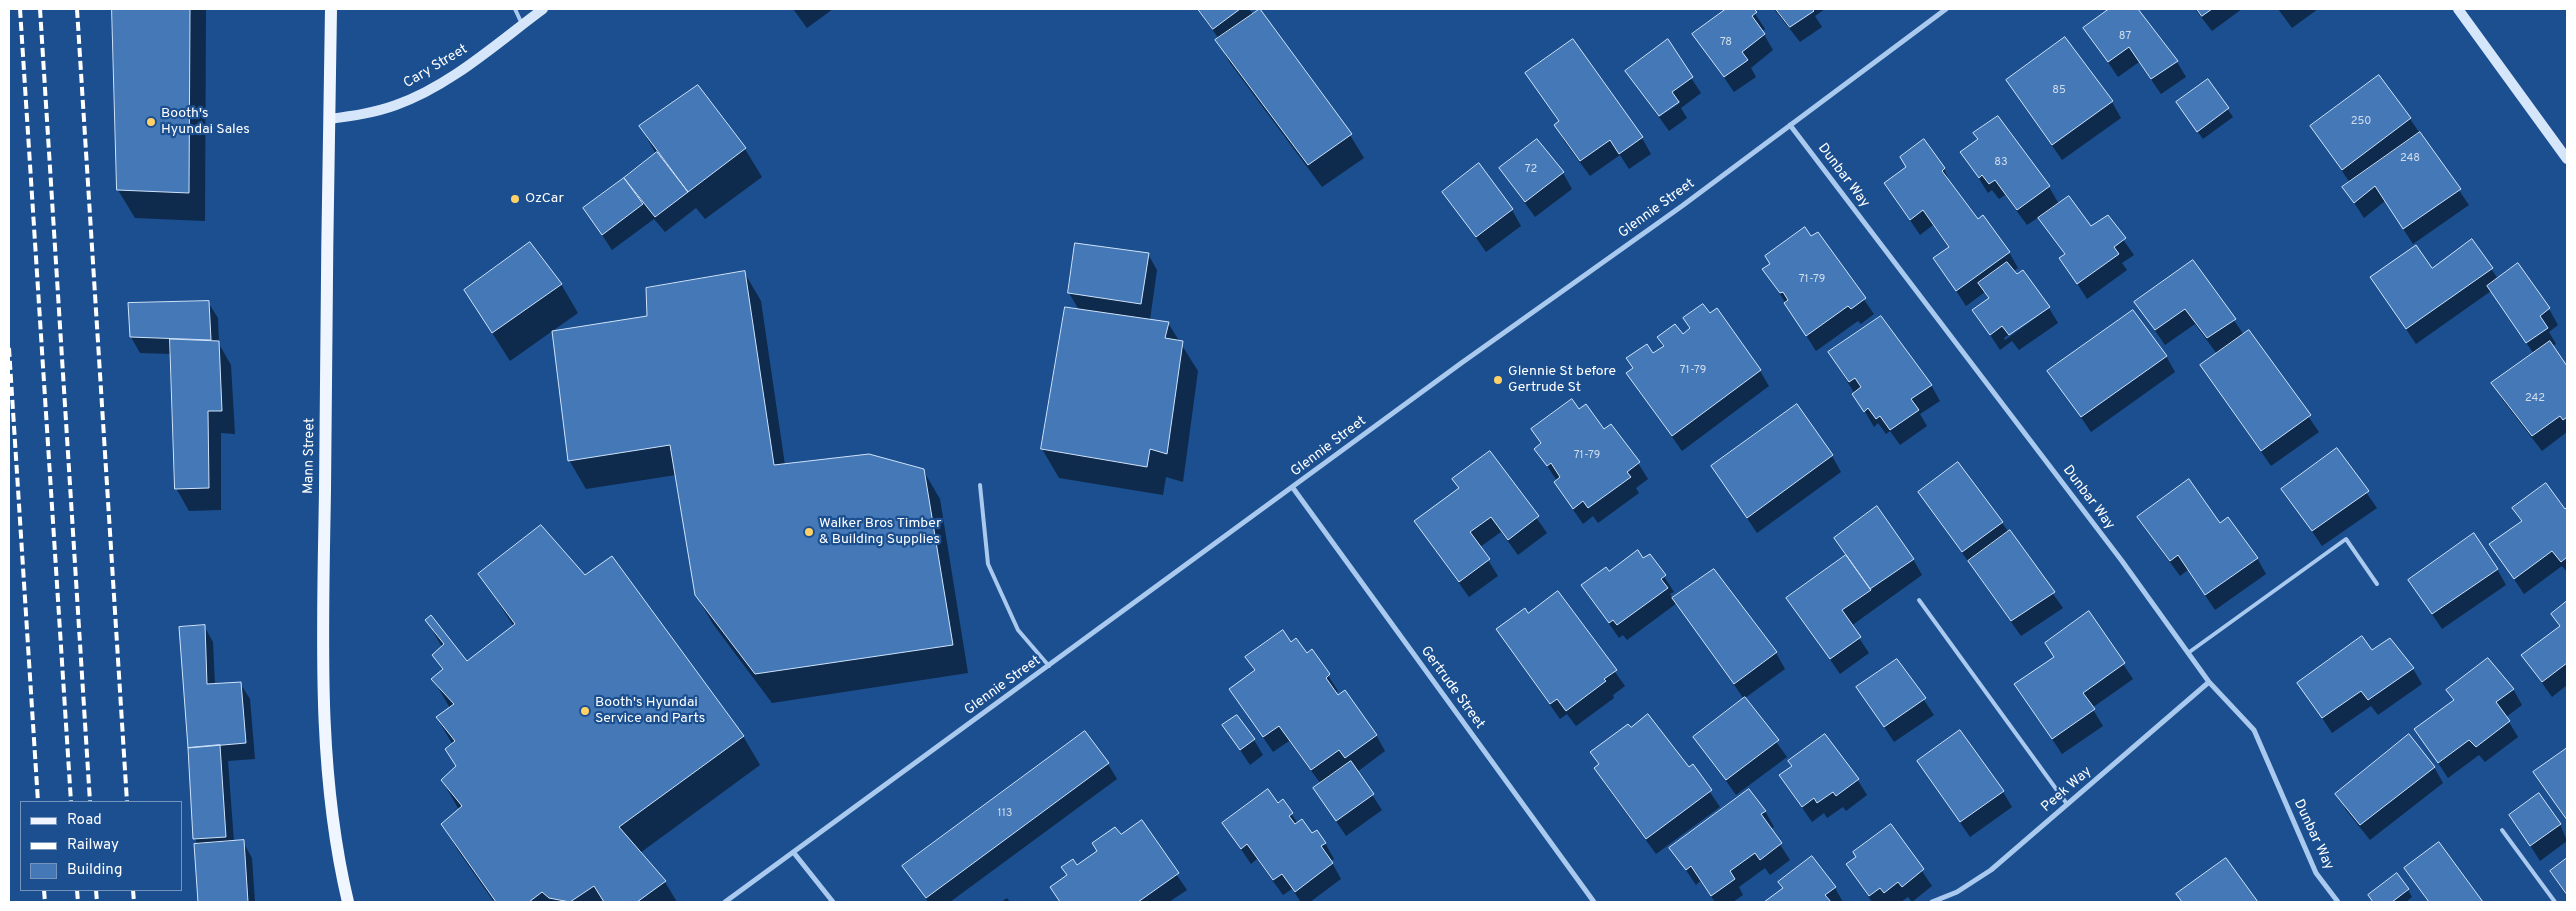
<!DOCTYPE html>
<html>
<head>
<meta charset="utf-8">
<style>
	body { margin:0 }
	#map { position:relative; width:2576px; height:911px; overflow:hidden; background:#1b4f8f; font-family:Overpass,sans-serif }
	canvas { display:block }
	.frame { position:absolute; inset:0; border:10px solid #fff; pointer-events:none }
	.legend { position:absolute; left:20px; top:801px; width:162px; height:90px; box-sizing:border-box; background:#1b4f8f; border:1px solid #7695bc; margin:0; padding:6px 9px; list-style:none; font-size:15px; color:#fff }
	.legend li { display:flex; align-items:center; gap:10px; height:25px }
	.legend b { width:25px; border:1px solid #7695bc }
</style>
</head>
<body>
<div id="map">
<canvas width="2576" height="911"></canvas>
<div class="frame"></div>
<ul class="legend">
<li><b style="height:6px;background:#f0f6ff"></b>Road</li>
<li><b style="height:6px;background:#fff"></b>Railway</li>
<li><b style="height:14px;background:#4478b7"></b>Building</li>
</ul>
</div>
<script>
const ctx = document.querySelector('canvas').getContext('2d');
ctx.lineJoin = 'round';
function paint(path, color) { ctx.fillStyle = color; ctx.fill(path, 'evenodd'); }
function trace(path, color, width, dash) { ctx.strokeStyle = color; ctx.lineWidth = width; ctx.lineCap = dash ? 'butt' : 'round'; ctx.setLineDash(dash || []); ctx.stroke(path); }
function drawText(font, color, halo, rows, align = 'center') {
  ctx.font = font + ' Overpass,sans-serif'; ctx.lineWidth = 4.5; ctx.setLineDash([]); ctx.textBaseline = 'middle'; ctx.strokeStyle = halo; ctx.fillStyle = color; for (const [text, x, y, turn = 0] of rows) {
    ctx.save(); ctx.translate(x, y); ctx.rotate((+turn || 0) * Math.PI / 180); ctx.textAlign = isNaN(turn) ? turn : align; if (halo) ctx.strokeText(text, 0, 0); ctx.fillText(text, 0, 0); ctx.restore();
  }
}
paint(new Path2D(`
	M114,9H206L205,221L135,218L118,190Z
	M793,9H833L807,28Z
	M1198,9H1249L1350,135L1364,158L1322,187L1230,63L1217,40L1219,39Z
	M1728,9H1752L1765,29L1762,31L1773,50L1751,68L1756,77L1734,92L1694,34Z
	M1774,9H1825L1815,16L1822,27L1800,42Z
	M2111,9H2137L2177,62L2186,77L2161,94L2139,62L2118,77L2085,28Z
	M2195,9H2242L2212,31Z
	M2278,9H2318L2292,28Z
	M1667,41L1701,93L1681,108L1687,118L1669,131L1659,117L1680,103V100L1658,116L1627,71Z
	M1527,73L1642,138L1651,154L1629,169L1620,155L1590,176L1564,141L1555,125L1559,122Z
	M2008,81L2112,102L2121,118L2062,160Z
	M2208,81L2233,117L2203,139L2182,110Z
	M698,87L745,149L762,177L705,219L696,208L665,232L654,219L612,250L585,209L656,154L641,127Z
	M2410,119L2469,205L2413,244L2385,201L2364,218L2344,187L2350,183L2312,126Z
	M1537,140L1563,173L1572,189L1535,217L1500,168Z
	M1962,152L2049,187L2059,204L2091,228L2107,217L2134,255L2122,263L2127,270L2087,299L2061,258L2065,255L2039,217L2027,225L2005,195L1999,199L1992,190L1988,193Z
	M1944,169L1952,186L1978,221L2009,252L2018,268L2013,272L2048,306L2004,338L2005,340L2049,308L2058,323L2019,350L2012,341L2000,350L1974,310L1989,300L1985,292L1966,306L1935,258L1949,248L1933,225L1920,235L1885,183Z
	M1444,192L1512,210L1521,226L1486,252Z
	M1818,234L1874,314L1861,324L1858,321L1816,351L1764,269Z
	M2472,241L2498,279L2549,309L2558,325L2549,332L2556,344L2552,346L2567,368V432L2542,451L2502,399L2493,384L2534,354L2491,291L2416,344L2372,278L2431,269Z
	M530,243L561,284L578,313L510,361L465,290Z
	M1148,254L1157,270L1150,320L1168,323L1198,371L1183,482L1166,477L1163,495L1059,478L1042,449L1079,310L1069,293Z
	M2193,261L2244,335L2249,331L2319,432L2271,466L2201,365L2217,354L2195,324L2165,345L2135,302Z
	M744,272L761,301L785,465L923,470L940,499L968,673L772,703L713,624L696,595L676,475L586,489L569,460L649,317Z
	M208,302L218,318L219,344L231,365L235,434L221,433V510L189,511L176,488L171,354L140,353L131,337Z
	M1684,319L1760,371L1769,386L1682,451L1627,373L1664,348L1658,338L1682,335L1690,329Z
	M1830,352L1931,385L1940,401L1920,414L1927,426L1900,445L1890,431L1886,434L1878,423L1874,427Z
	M2166,356L2175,372L2091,432L2049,371Z
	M1579,411L1638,463L1648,479L1636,488L1639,493L1598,523L1593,516L1583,524L1565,498L1555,483L1557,481L1536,449Z
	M2336,450L2377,508L2322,546L2283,489Z
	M1490,452L1547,533L1518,555L1501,532L1480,547L1498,576L1469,597L1415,522L1460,489L1454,479Z
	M1832,456L1841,472L1757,533L1712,466Z
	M1919,492L2002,523L2063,608L2021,636Z
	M2514,508L2565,511L2567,509V572L2562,566L2524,594L2491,545L2522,522Z
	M2138,518L2220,525L2257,558L2266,574L2215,610L2188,570L2180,576Z
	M1835,538L1913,559L1922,575L1851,626L1869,653L1840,674L1788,598L1846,556Z
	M1650,555L1674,592L1670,594L1673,599L1714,570L1776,653L1785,669L1745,698L1787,757L1736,795L1695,737L1744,699L1677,603L1627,640L1623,635L1619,638L1582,585Z
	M2497,569L2506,585L2442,629L2409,580Z
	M480,574L584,576L743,736L760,765L640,853L665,882L677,902H494L459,852L442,824L459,810L442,780L457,767L453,745L437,718L450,708L433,679L443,671L434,655L442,647L427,621L467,662L514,627Z
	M1558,592L1625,686L1613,695L1614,698L1576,726L1567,714L1560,719L1497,630L1528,614Z
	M2567,603V685L2552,697L2523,656L2560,628L2552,614Z
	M2089,613L2133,679L2092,708L2103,726L2062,754L2016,685L2055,658Z
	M204,626L213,642L215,685L240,683L250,699L255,759L228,761L234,842H243L252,858L255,902H199L195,845H198L195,839Z
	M1291,644L1307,655L1312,651L1338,691L1335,693L1376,735L1385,751L1357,772L1382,810L1346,836L1315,789L1321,784L1289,741L1273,752L1230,689L1255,672L1247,657Z
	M2372,652L2413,669L2422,684L2378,715L2371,706L2332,733L2299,683Z
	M1897,660L1934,715L1894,742L1858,687Z
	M2513,689L2522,705L2506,717L2518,737L2485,762L2479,755L2448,778L2416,729L2455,701L2448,690Z
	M1224,726L1254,740L1263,755L1250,765Z
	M2567,750V821L2534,773Z
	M1592,752L1688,768L1692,766L1720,807L1656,854L1605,784L1596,768L1599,766Z
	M1918,762L2003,792L2012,807L1970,837Z
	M1108,764L1117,779L950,902H928L904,866Z
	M2434,767L2443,783L2370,840L2346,810L2337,794Z
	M1780,776L1857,779L1867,795L1846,811L1843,807L1827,818L1824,813L1812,822Z
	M1283,801L1298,824L1325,843L1334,859L1331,861L1341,879L1310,902H1301L1292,889L1283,895L1257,859L1251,864L1224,824L1278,805Z
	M1765,811L1774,827L1770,829L1790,860L1770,875L1765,868L1739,887L1743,895L1733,902H1715L1700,881L1696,885L1671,848Z
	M2511,815L2560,824L2567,841L2540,861Z
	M1141,822L1187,890L1169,902H1060L1052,888L1068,876L1063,868L1077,867Z
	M1891,825L1932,886L1912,902L1908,897L1901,902H1872L1847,865Z
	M2439,844L2482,902H2428L2406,868Z
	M2567,859V897L2551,872Z
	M2226,860L2256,902H2183L2178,894Z
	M1835,888L1843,902H1766L1784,889Z
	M2408,890L2412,897L2406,902H2373L2369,895Z
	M1007,898L1010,902H1001Z`), '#0007');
const building = new Path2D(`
	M112,9H190L189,193L117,190Z
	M1198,9H1240L1213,29Z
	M1260,9L1352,134L1308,165L1215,40Z
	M1726,9H1754L1757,12L1752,16L1765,34L1742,52L1748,60L1724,77L1692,34Z
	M1776,9H1812L1814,11L1790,27Z
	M2109,9H2138L2178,61L2151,79L2129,47L2108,62L2083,28Z
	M2197,9H2212L2202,16Z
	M2065,37L2113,101L2052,145L2006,80Z
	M1573,39L1643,137L1619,154L1610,140L1580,161L1554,125L1559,121L1525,73Z
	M1668,39L1693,77L1672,92L1679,102L1659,116L1625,71Z
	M2379,75L2411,118L2342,170L2310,126Z
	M2208,79L2229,108L2197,132L2176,102Z
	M698,85L746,148L688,192L639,126Z
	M1998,116L2050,186L2017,210L1995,180L1989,184L1982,175L1979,178L1960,152L1978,139L1973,133Z
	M2420,132L2461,189L2403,229L2375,186L2354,203L2342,187Z
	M1537,139L1564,172L1525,202L1499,168Z
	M1924,139L1945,168L1942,171L1978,219L1983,215L2010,252L1956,291L1933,258L1949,247L1923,210L1910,220L1884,183L1906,167L1900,157Z
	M657,152L688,192L655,217L624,178Z
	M1479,163L1513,209L1476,237L1442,192Z
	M624,178L643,204L602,235L583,208Z
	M2069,196L2091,226L2108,215L2126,238L2114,247L2119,254L2077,284L2059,258L2065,254L2038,218Z
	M1805,227L1811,236L1818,232L1866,298L1851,309L1848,306L1806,336L1784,303L1788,300L1783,292L1780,293L1762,269L1770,264L1765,256Z
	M2472,239L2493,268L2406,329L2370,277L2416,245L2432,268Z
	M530,242L562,284L492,333L464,290Z
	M1075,243L1149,253L1141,304L1068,293Z
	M2193,260L2236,319L2207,338L2185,309L2155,330L2134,302Z
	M2007,262L2017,274L2023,270L2050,307L2009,335L2002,326L1990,335L1972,310L1989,298L1978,283Z
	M2518,263L2550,308L2540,316L2548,328L2526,343L2487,286Z
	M745,271L774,465L869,454L924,469L953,645L755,674L695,595L670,445L568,461L552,331L647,316L646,288Z
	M209,301L211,340L130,337L128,303Z
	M1703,304L1710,313L1717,308L1761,370L1672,436L1626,373L1633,368L1626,358L1647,344L1653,353L1664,346L1657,337L1675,324L1683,334L1690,328L1683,318Z
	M1065,307L1169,322L1165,338L1183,341L1167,454L1150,449L1147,467L1041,449Z
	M2133,310L2167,356L2081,417L2047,371Z
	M1881,316L1932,385L1911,399L1919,410L1890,430L1880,416L1876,419L1868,408L1864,412L1852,394L1861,387L1855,378L1849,382L1828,352Z
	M2249,330L2311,415L2261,451L2200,365Z
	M170,339L219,341L222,411H208L209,488L175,489Z
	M2550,341L2567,366V417L2563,420L2560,416L2532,436L2491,383Z
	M1572,399L1579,409L1586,404L1604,429L1611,424L1640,462L1627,472L1631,477L1588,508L1583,501L1573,509L1554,482L1560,477L1551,463L1547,466L1534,449L1541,443L1531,429Z
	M1797,404L1833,455L1747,518L1711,466Z
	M2337,448L2369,491L2312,531L2281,489Z
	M1490,451L1539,516L1508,540L1491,517L1470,532L1490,559L1459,582L1414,521L1459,488L1452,479Z
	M1958,462L2003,522L1962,552L1918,492Z
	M2189,479L2220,523L2228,517L2258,558L2205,595L2178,555L2170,561L2137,517Z
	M2546,483L2565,509L2567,507V557L2561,562L2552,551L2514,579L2489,544L2522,521L2512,508Z
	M1877,506L1914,559L1870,589L1834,538Z
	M541,525L585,575L612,556L744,736L619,827L666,881L637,902H604L594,886L570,902L549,898L542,892L529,902H496L441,824L462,806L441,780L456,766L445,749L455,741L436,717L454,704L431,679L443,669L432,655L444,644L425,620L431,615L467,661L515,624L478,574Z
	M2010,530L2055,592L2011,621L1968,561Z
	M2474,533L2498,569L2432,614L2408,580Z
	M1638,550L1643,558L1650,554L1666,575L1661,579L1668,588L1617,625L1613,620L1609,623L1581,585L1606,567L1609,571Z
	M1846,555L1871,590L1842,610L1861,637L1830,659L1786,598Z
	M1714,569L1777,652L1734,684L1672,598Z
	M1558,591L1617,670L1604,679L1606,681L1566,711L1557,699L1550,704L1496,629L1525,608L1528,613Z
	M2567,601V663L2542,682L2521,655L2560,626L2551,614Z
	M2089,611L2125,663L2083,693L2095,709L2052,739L2014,684L2054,657L2045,643Z
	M205,625L207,684L241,682L246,743L188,748L179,627Z
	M1283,630L1291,642L1296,638L1307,653L1312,649L1330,674L1326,678L1338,695L1345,690L1377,735L1345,758L1339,750L1311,770L1279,726L1263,737L1229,689L1255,670L1245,657Z
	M2362,636L2372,650L2390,638L2414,668L2368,700L2361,691L2322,718L2297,683Z
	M2488,658L2514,689L2496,702L2510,721L2476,747L2469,740L2438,763L2414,729L2454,700L2446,690Z
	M1897,659L1926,698L1884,727L1856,687Z
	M1745,697L1779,740L1726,780L1693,737Z
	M1648,714L1689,767L1693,764L1712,790L1646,839L1594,768L1599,764L1590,752L1628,724L1631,727Z
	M1237,715L1255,739L1240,750L1222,725Z
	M1960,730L2004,791L1960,822L1917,761Z
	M1085,731L1109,763L926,898L902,866Z
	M1825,734L1859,779L1836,796L1833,792L1817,803L1814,798L1802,807L1779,775L1792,766L1788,761Z
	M2409,734L2435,767L2360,825L2335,794Z
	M220,745L226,837L193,839L188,748Z
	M2567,748V820L2533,772Z
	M1351,761L1374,794L1336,821L1313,788Z
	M1268,789L1278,803L1283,799L1293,813L1289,816L1295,824L1302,819L1312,833L1317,830L1326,843L1321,846L1333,863L1295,892L1282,874L1273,880L1247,844L1241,849L1222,823Z
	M1749,789L1766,811L1761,814L1782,843L1760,860L1755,853L1730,871L1735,879L1711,896L1691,866L1686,870L1669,848Z
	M2539,793L2561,824L2530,846L2509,815Z
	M1142,820L1179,873L1138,902H1060L1050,887L1067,875L1061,867L1073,859L1077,865L1097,851L1092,843L1115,827L1121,834Z
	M1891,824L1924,869L1902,887L1898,882L1884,893L1880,888L1869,896L1846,864L1856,857L1853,852Z
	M244,840L248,902H198L194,844Z
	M2439,842L2483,902H2429L2404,868Z
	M1812,856L1836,887L1825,895L1831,902H1764L1783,888L1778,882Z
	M2226,858L2258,902H2182L2176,894Z
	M2567,858V895L2550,871Z
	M2397,873L2409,889L2392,902H2373L2368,895Z`);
paint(building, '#4478b7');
trace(building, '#cfe3fa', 1);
trace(new Path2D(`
	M515,9L522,24
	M980,485L988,564L1018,630L1049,666
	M1919,600L2067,804
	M2188,653L2346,539L2377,584
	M2502,830L2555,902`), '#a9c9ee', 4);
trace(new Path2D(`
	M1790,125L2122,561L2209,682L2254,730L2316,873L2338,902
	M1293,488L1594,902
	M794,853L833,902
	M725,902L1460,364L1682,206L1946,9
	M1932,902L1957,892L1991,870L2209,682`), '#a9c9ee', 5);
trace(new Path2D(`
	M2458,9L2567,159
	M329,119C352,116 374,113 396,105C450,86 497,43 543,9`), '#d6e6fa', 10);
trace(new Path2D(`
	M331,9C328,169 326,330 325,490C323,627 316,768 348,902`), '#f0f6ff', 12);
trace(new Path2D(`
	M20,9L71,802
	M40,9L90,802
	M77,9L127,802
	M9,348L38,802
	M44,890L45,902
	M77,890L78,902
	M96,890L97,902
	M133,890L134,902`), '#fff', 4, [9, 4]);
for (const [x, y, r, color] of [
	[151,122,5,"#ffd166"],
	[515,199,5,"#ffd166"],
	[1498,380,5,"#ffd166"],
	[809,532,5,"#ffd166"],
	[585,711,5,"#ffd166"]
]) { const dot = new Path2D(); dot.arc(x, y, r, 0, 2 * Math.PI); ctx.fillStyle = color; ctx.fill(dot); trace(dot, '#1b4f8f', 2); }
drawText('11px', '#d0dded', null, [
	["87",2125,37],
	["78",1726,43],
	["85",2059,91],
	["250",2361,122],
	["248",2410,159],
	["83",2001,163],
	["72",1531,170],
	["71-79",1812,280],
	["71-79",1693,371],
	["242",2535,399],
	["71-79",1587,456],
	["113",1005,814]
]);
drawText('14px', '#fff', '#1b4f8f', [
	["Cary Street",436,67,-31],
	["Dunbar Way",1843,176,53],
	["Glennie Street",1657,209,-36],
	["Glennie Street",1329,447,-37],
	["Mann Street",310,456,-89],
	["Dunbar Way",2088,498,53],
	["Glennie Street",1003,686,-36],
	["Gertrude Street",1452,688,54],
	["Peek Way",2067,790,-41],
	["Dunbar Way",2313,835,65]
]);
drawText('14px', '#fff', '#1b4f8f', [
	["Booth's",161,114],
	["Hyundai Sales",161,130],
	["OzCar",525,199],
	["Glennie St before",1508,372],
	["Gertrude St",1508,388],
	["Walker Bros Timber",819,524],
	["& Building Supplies",819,540],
	["Booth's Hyundai",595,703],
	["Service and Parts",595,719]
], 'left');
</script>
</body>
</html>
